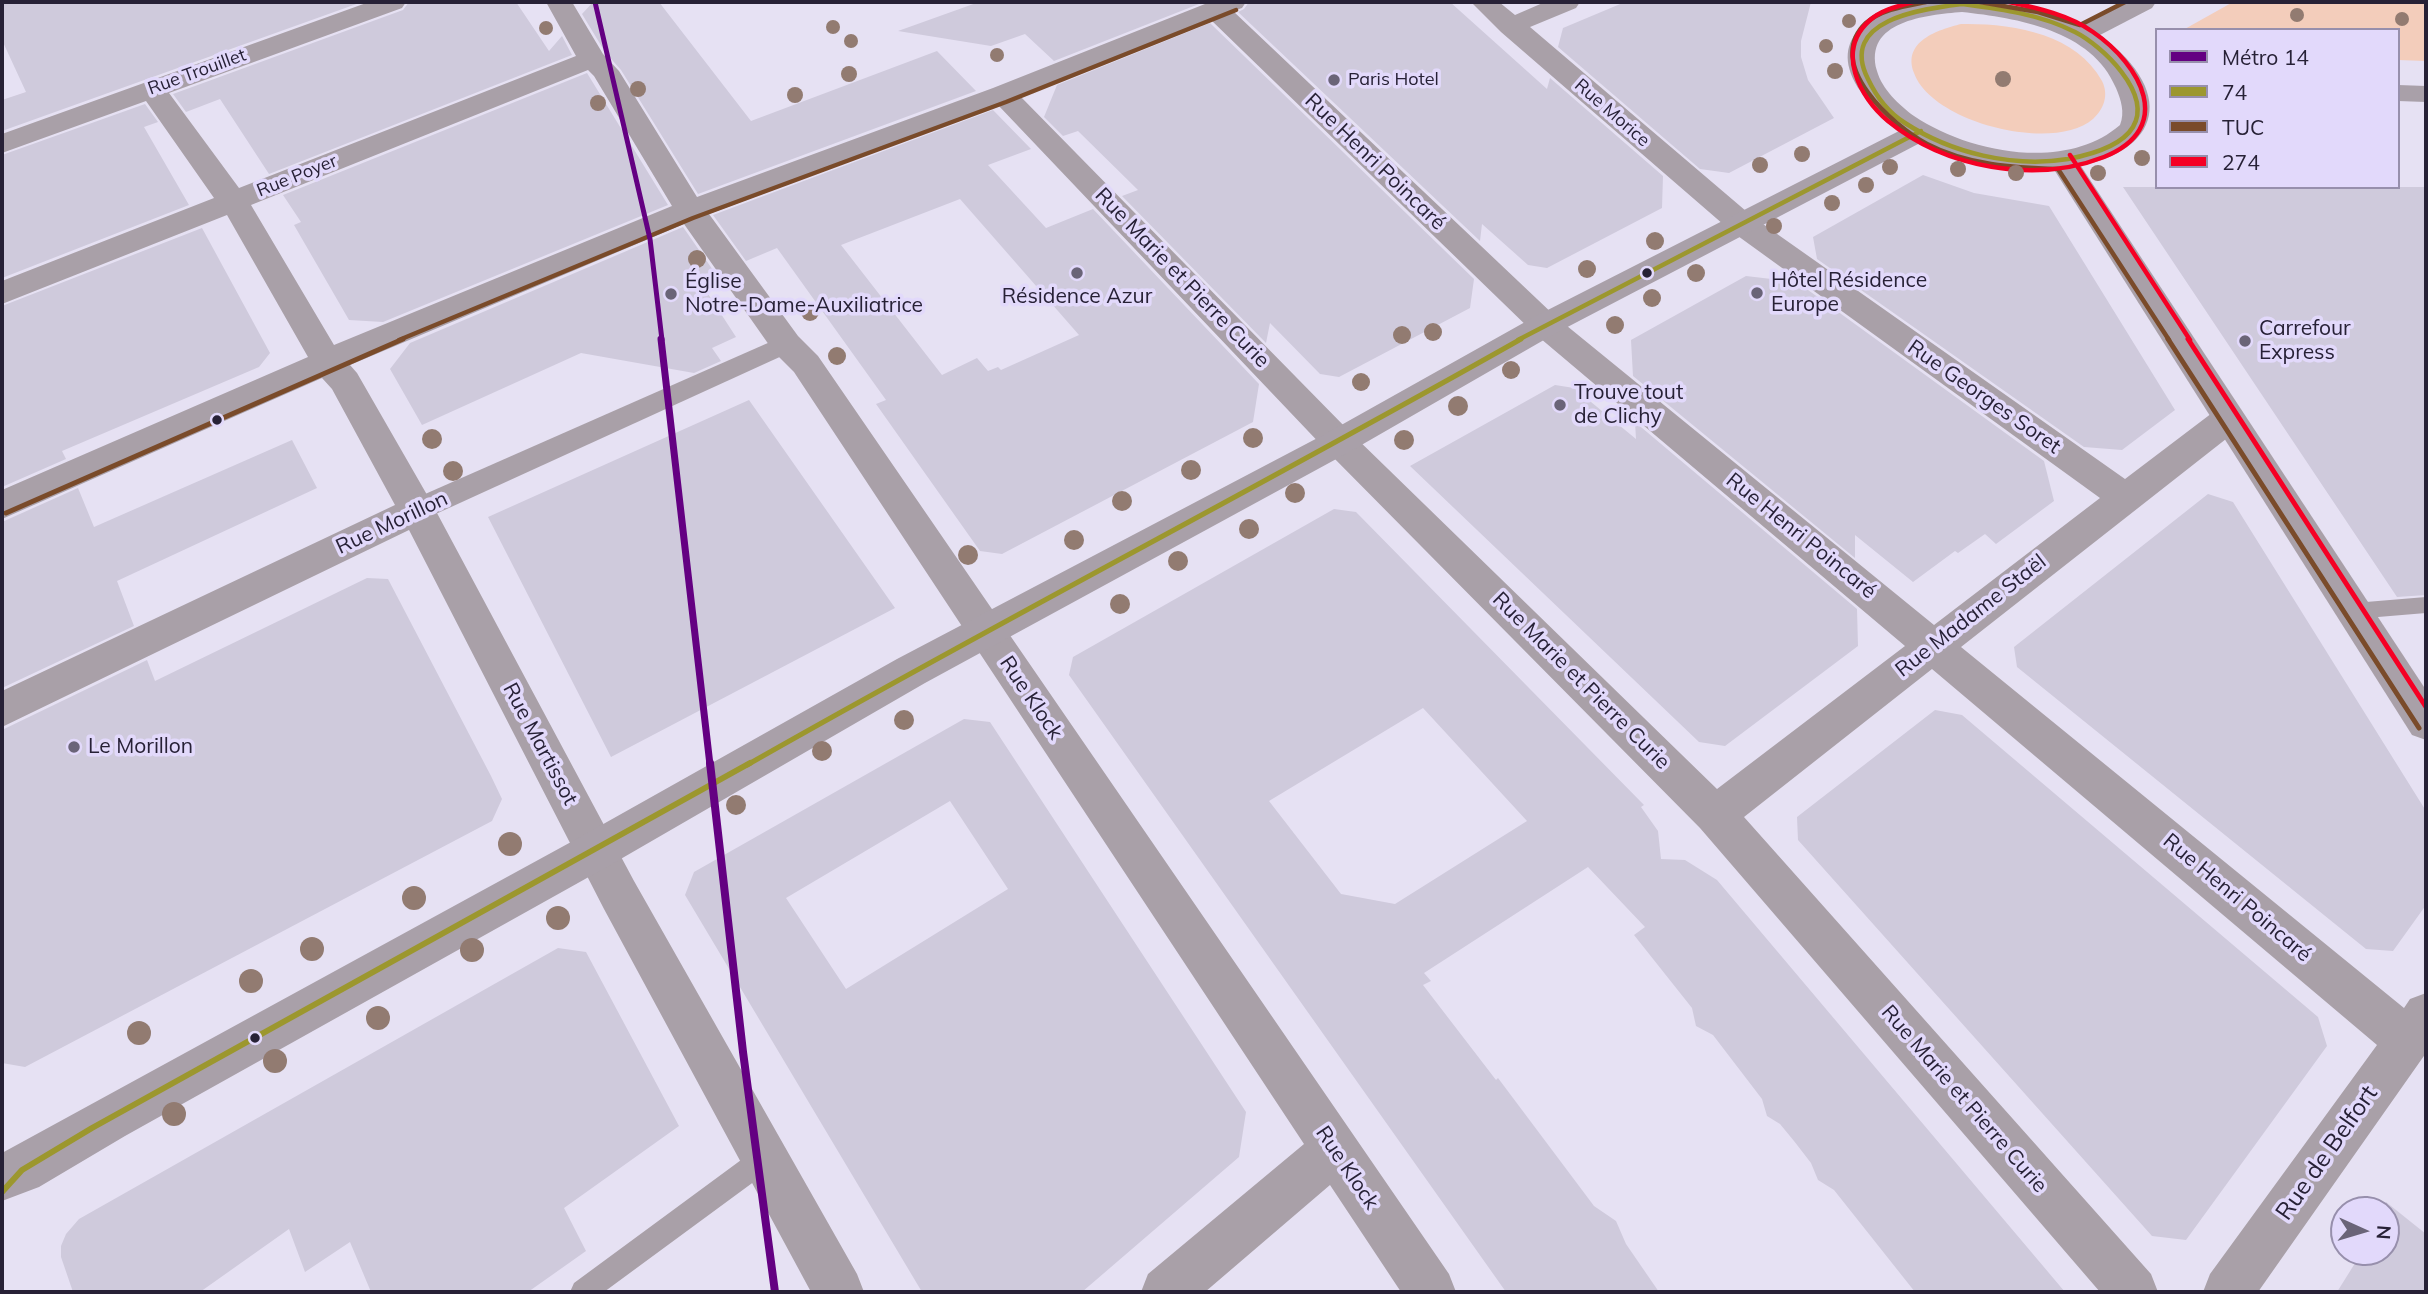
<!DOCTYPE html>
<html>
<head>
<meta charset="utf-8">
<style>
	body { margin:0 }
	#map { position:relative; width:2428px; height:1294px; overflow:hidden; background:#e6e1f3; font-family:Mulish,sans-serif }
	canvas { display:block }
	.frame { position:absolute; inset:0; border:4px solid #272136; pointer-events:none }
	.legend { position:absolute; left:2155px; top:28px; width:245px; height:161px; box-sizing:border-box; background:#e2d9fb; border:2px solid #978fac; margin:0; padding:9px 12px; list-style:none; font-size:21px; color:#272136 }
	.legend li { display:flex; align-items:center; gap:14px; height:35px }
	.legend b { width:35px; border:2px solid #978fac }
	.north { position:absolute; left:2330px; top:1196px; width:70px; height:70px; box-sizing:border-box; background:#e2d9fb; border:2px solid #978fac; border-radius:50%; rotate:94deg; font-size:19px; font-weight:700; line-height:28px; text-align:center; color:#272136 }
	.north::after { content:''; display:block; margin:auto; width:24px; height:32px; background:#6a6478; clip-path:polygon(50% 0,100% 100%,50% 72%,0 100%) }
</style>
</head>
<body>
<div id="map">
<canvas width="2428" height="1294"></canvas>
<div class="frame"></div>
<ul class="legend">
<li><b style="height:9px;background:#640082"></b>Métro 14</li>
<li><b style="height:9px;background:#9c972e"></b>74</li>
<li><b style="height:9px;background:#7a4b2a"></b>TUC</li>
<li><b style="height:9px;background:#f50024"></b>274</li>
</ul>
<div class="north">N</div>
</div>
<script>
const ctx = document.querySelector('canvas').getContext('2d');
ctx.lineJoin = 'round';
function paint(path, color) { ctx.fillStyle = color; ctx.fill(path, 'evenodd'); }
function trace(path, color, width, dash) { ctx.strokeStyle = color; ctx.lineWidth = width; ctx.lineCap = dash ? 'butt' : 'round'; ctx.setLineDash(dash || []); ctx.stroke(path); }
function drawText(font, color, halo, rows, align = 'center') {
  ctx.font = font + ' Mulish,sans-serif'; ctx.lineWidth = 7; ctx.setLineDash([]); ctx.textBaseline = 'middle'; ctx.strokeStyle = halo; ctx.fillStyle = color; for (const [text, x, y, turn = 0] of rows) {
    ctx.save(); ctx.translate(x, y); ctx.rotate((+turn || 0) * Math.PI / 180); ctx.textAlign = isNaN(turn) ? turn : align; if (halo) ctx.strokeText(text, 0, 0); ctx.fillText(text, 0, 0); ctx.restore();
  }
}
paint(new Path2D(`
	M2233,2H2426V61L2398,60V30H2183Z
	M1961,24C2011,23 2076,33 2102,81C2109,95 2104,109 2093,119C2054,153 1932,123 1914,73C1902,41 1938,30 1961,24Z`), '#f3cdbb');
paint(new Path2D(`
	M2,2H362L2,131V100L26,92L2,40Z
	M409,2H516L549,51L562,36L572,55L269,174L220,99L186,112L173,94L403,10Z
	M593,2H659L751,121L937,51L976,91L698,194L621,70L605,52L582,14Z
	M979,2H1204L1054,61L1025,34L991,46L898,31Z
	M1249,2H1450L1547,89L1550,78L1663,176L1662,208L1547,268L1528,265L1482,224L1480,241L1238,12L1244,9Z
	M1625,2H1811L1801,41V57L1808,80L1834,118L1729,173L1700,169L1558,47L1563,28Z
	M1210,23L1474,279L1470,308L1339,377L1320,374L1270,323L1266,343L1122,196L1138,190L1078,131L1063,136L1044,117L1057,85Z
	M587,73L668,205L383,322L349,320L294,225L301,222L283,195Z
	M145,104L158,122L144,127L189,205L2,278V155Z
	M993,110L1031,149L988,165L1046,228L1093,209L1259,384L1253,422L1002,554L980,551L876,404L886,400L777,248L746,261L713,215ZM960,199L1079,335L1001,370L998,367L988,371L977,358L942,375L841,245Z
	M1923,175L1974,193L2049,206L2175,410L2122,450L2084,447L1817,259L1813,237Z
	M2123,187H2426V595L2397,597Z
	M683,227L715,273L699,280L736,337L712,348L721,361L694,373L581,353L422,425L390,369L410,343Z
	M202,228L270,353L259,367L62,451L66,459L2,487V306Z
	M1746,276L1797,282L2044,461L2054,501L1996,544L1985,534L1958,553L1955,551L1913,582L1855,535V558L1633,376L1631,340Z
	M1555,385L1574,388L1636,439L1635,422L1857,609L1858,646L1725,746L1699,742L1410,466Z
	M749,400L895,608L611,757L488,517Z
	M292,440L317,488L117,581L134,626L2,688V522L78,488L94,527Z
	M2208,494L2233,502L2426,811V905L2393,951L2366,949L2017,667L2014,647Z
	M1334,509L1356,512L1644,805L1641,807L1658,831L1661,859L1685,860L1717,880L2065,1292H1915L1834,1190L1818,1180L1811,1163L1794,1141L1780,1124L1767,1116L1762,1099L1713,1035L1696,1026L1692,1008L1634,935L1645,927L1588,867L1424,973L1431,981L1423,985L1496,1080L1498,1078L1594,1206L1616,1221L1626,1244L1659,1292H1506L1069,675L1073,657ZM1423,708L1527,821L1395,904L1341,894L1269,801Z
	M367,578L388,579L491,776L502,799L492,821L25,1067L2,1063V730L147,660L155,681Z
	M1935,710L1962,715L2318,1017L2327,1046L2186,1240L2152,1236L1798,840L1797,817Z
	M964,719L990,722L1246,1112L1239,1157L1082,1292H922L685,895L694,872ZM950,801L1008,889L846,989L786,898Z
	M558,948L586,952L679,1126L564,1208L586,1251L528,1292H371L350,1242L305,1272L289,1229L200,1292H73L61,1257V1246L66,1234L79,1219Z
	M2386,1202L2426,1234V1292H2337L2362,1252H2386Z`), '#cfcadc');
paint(new Path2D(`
	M2426,597V613L2354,619L2347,616L2345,611L2347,606L2354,603Z
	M765,1146L774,1149L777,1158L774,1167L604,1292H570L574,1283L756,1149Z`), '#a9a0a8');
paint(new Path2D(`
	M786,335L795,338L799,344L795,350L427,518L417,521L407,518L403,510L407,502Z`), '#a9a0a8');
paint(new Path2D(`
	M369,2H406L402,8L169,93L239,188L576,56L546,2H572L603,54L619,71L697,197L993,88L1210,2H1246L1242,8L1233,11L1556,317L1934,625L2100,498L1731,231L1501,32L1471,2H1499L1515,15L1545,2H1580L1576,8L1530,27L1753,217L2125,479L2216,410L2228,406L2240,410L2245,419L2240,428L1961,647L2404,1008L2410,999L2426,993V1053L2258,1292H2203L2210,1274L2377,1045L1932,669L1744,817L2151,1274L2158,1292H2100L1700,828L1327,451L998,105L709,214L798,336L818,356L1449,1274L1456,1292H1401L1330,1185L1205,1292H1141L1148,1274L1304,1144L794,372L774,352L684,224L350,365L357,373L430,500L634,881L857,1274L864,1292H811L604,909L409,530L2,727V691L395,505L332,389L322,378L2,519V490L308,357L227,215L2,304V281L214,198L146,101L2,153V134ZM1211,20L1534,333L1905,646L1717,789L1351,433L1021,97ZM588,70L594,76L672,206L334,345L251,205Z`), '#a9a0a8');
paint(new Path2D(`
	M2063,151L2073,154L2426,690V740L2412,735L2048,160L2053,154Z`), '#a9a0a8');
paint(new Path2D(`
	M1918,2C1974,2 2029,0 2080,25L2124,2H2156L2152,8L2100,35C2182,96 2158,158 2061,169C2013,175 1964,160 1920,143L1556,333L1351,451L925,683L612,864L125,1136L39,1187L2,1201V1153L582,836L897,659L1327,433L1534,317L1899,131C1883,122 1871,107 1861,92C1825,40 1869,12 1918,2ZM1962,12C2017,18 2092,30 2116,88C2121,100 2125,112 2120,125C2066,172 1969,153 1914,116C1899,105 1882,89 1877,71C1863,21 1926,15 1962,12Z
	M2398,85L2426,86V102L2398,101Z`), '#a9a0a9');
trace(new Path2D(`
	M1962,4C2000,9 2040,14 2075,32C2101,45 2153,93 2133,127C2121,147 2089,155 2068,159C2013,168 1951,153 1905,123C1889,113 1876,96 1868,79C1838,20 1921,9 1962,4Z
	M1518,340L1921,131`), '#9c972e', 4.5);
trace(new Path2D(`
	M747,765C1003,619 1265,484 1521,339`), '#9c972e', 5);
trace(new Path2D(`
	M2,1192L22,1170L92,1128L750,763`), '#9c972e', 6);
trace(new Path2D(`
	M1926,2C1906,6 1882,9 1866,23C1823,64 1893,126 1927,144C1967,165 2014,168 2058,169L2169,340
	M1980,2L2038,12L2080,25L2125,2
	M399,340L693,218L1006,102L1236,10`), '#7a4b2a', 4.5);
trace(new Path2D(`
	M2168,339L2419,728
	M6,513L403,339`), '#7a4b2a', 5);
trace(new Path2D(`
	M1913,2C1898,6 1881,10 1869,21C1836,51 1859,97 1888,121C1945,168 2035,184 2104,157C2176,128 2141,65 2093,32C2069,15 2038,8 2009,2
	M2070,155L2190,340`), '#f50024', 4.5);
trace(new Path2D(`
	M2188,339L2426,707`), '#f50024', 5);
trace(new Path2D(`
	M595,2L650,239L662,340`), '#640082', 5);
trace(new Path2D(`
	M661,339L710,765`), '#640082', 7);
trace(new Path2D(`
	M710,763L743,1052L775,1292`), '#640082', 8);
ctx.fillStyle = '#927b71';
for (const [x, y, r] of [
	[2297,15,7],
	[2402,19,7],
	[1849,21,7],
	[833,27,7],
	[546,28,7],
	[851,41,7],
	[1826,46,7],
	[997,55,7],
	[1835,71,8],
	[849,74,8],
	[2003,79,8],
	[638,89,8],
	[795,95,8],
	[598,103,8],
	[1802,154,8],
	[2142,158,8],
	[1760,165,8],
	[1890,167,8],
	[1958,169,8],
	[2016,173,8],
	[2098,173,8],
	[1866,185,8],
	[1832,203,8],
	[1774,226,8],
	[1655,241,9],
	[697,259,9],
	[1587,269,9],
	[1696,273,9],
	[1652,298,9],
	[810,312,9],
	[1615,325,9],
	[1433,332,9],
	[1402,335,9],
	[837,356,9],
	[1511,370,9],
	[1361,382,9],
	[1458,406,10],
	[1253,438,10],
	[432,439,10],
	[1404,440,10],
	[1191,470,10],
	[453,471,10],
	[1295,493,10],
	[1122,501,10],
	[1249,529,10],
	[1074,540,10],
	[968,555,10],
	[1178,561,10],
	[1120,604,10],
	[904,720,10],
	[822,751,10],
	[736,805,10],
	[510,844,12],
	[414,898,12],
	[558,918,12],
	[312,949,12],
	[472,950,12],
	[251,981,12],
	[378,1018,12],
	[139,1033,12],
	[275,1061,12],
	[174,1114,12]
]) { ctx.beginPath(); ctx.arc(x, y, r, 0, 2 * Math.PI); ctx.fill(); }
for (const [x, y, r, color] of [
	[1334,80,7,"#6a6478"],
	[1077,273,7,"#6a6478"],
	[1647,273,6,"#272136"],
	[1757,293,7,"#6a6478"],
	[671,294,7,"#6a6478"],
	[2245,341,7,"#6a6478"],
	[1560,405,7,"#6a6478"],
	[217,420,6,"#272136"],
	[74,747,7,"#6a6478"],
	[255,1038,6,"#272136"]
]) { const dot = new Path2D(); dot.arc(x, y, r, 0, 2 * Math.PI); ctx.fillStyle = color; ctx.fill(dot); trace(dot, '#e2d9fb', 2.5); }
drawText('18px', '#272136', '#e2d9fb', [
	["Rue Trouillet",197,72,-20],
	["Rue Morice",1612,113,41],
	["Rue Poyer",297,176,-22]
]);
drawText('18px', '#272136', '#e2d9fb', [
	["Paris Hotel",1348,80]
], 'left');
drawText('21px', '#272136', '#e2d9fb', [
	["Rue Henri Poincaré",1375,162,44],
	["Rue Marie et Pierre Curie",1182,278,46],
	["Rue Georges Soret",1984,397,35],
	["Rue Morillon",392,523,-25],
	["Rue Henri Poincaré",1801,536,39],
	["Rue Madame Staël",1971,616,-38],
	["Rue Marie et Pierre Curie",1581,681,45],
	["Rue Klock",1031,698,56],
	["Rue Martissot",540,744,62],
	["Rue Henri Poincaré",2237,898,40],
	["Rue Marie et Pierre Curie",1964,1099,49],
	["Rue Klock",1347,1168,56]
]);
drawText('21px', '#272136', '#e2d9fb', [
	["Hôtel Résidence",1771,281],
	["Europe",1771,305],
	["Église",685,282],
	["Notre-Dame-Auxiliatrice",685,306],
	["Résidence Azur",1077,297,"center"],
	["Carrefour",2259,329],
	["Express",2259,353],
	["Trouve tout",1574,393],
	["de Clichy",1574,417],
	["Le Morillon",88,747]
], 'left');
drawText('24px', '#272136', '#e2d9fb', [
	["Rue de Belfort",2327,1153,-55]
]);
</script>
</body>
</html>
